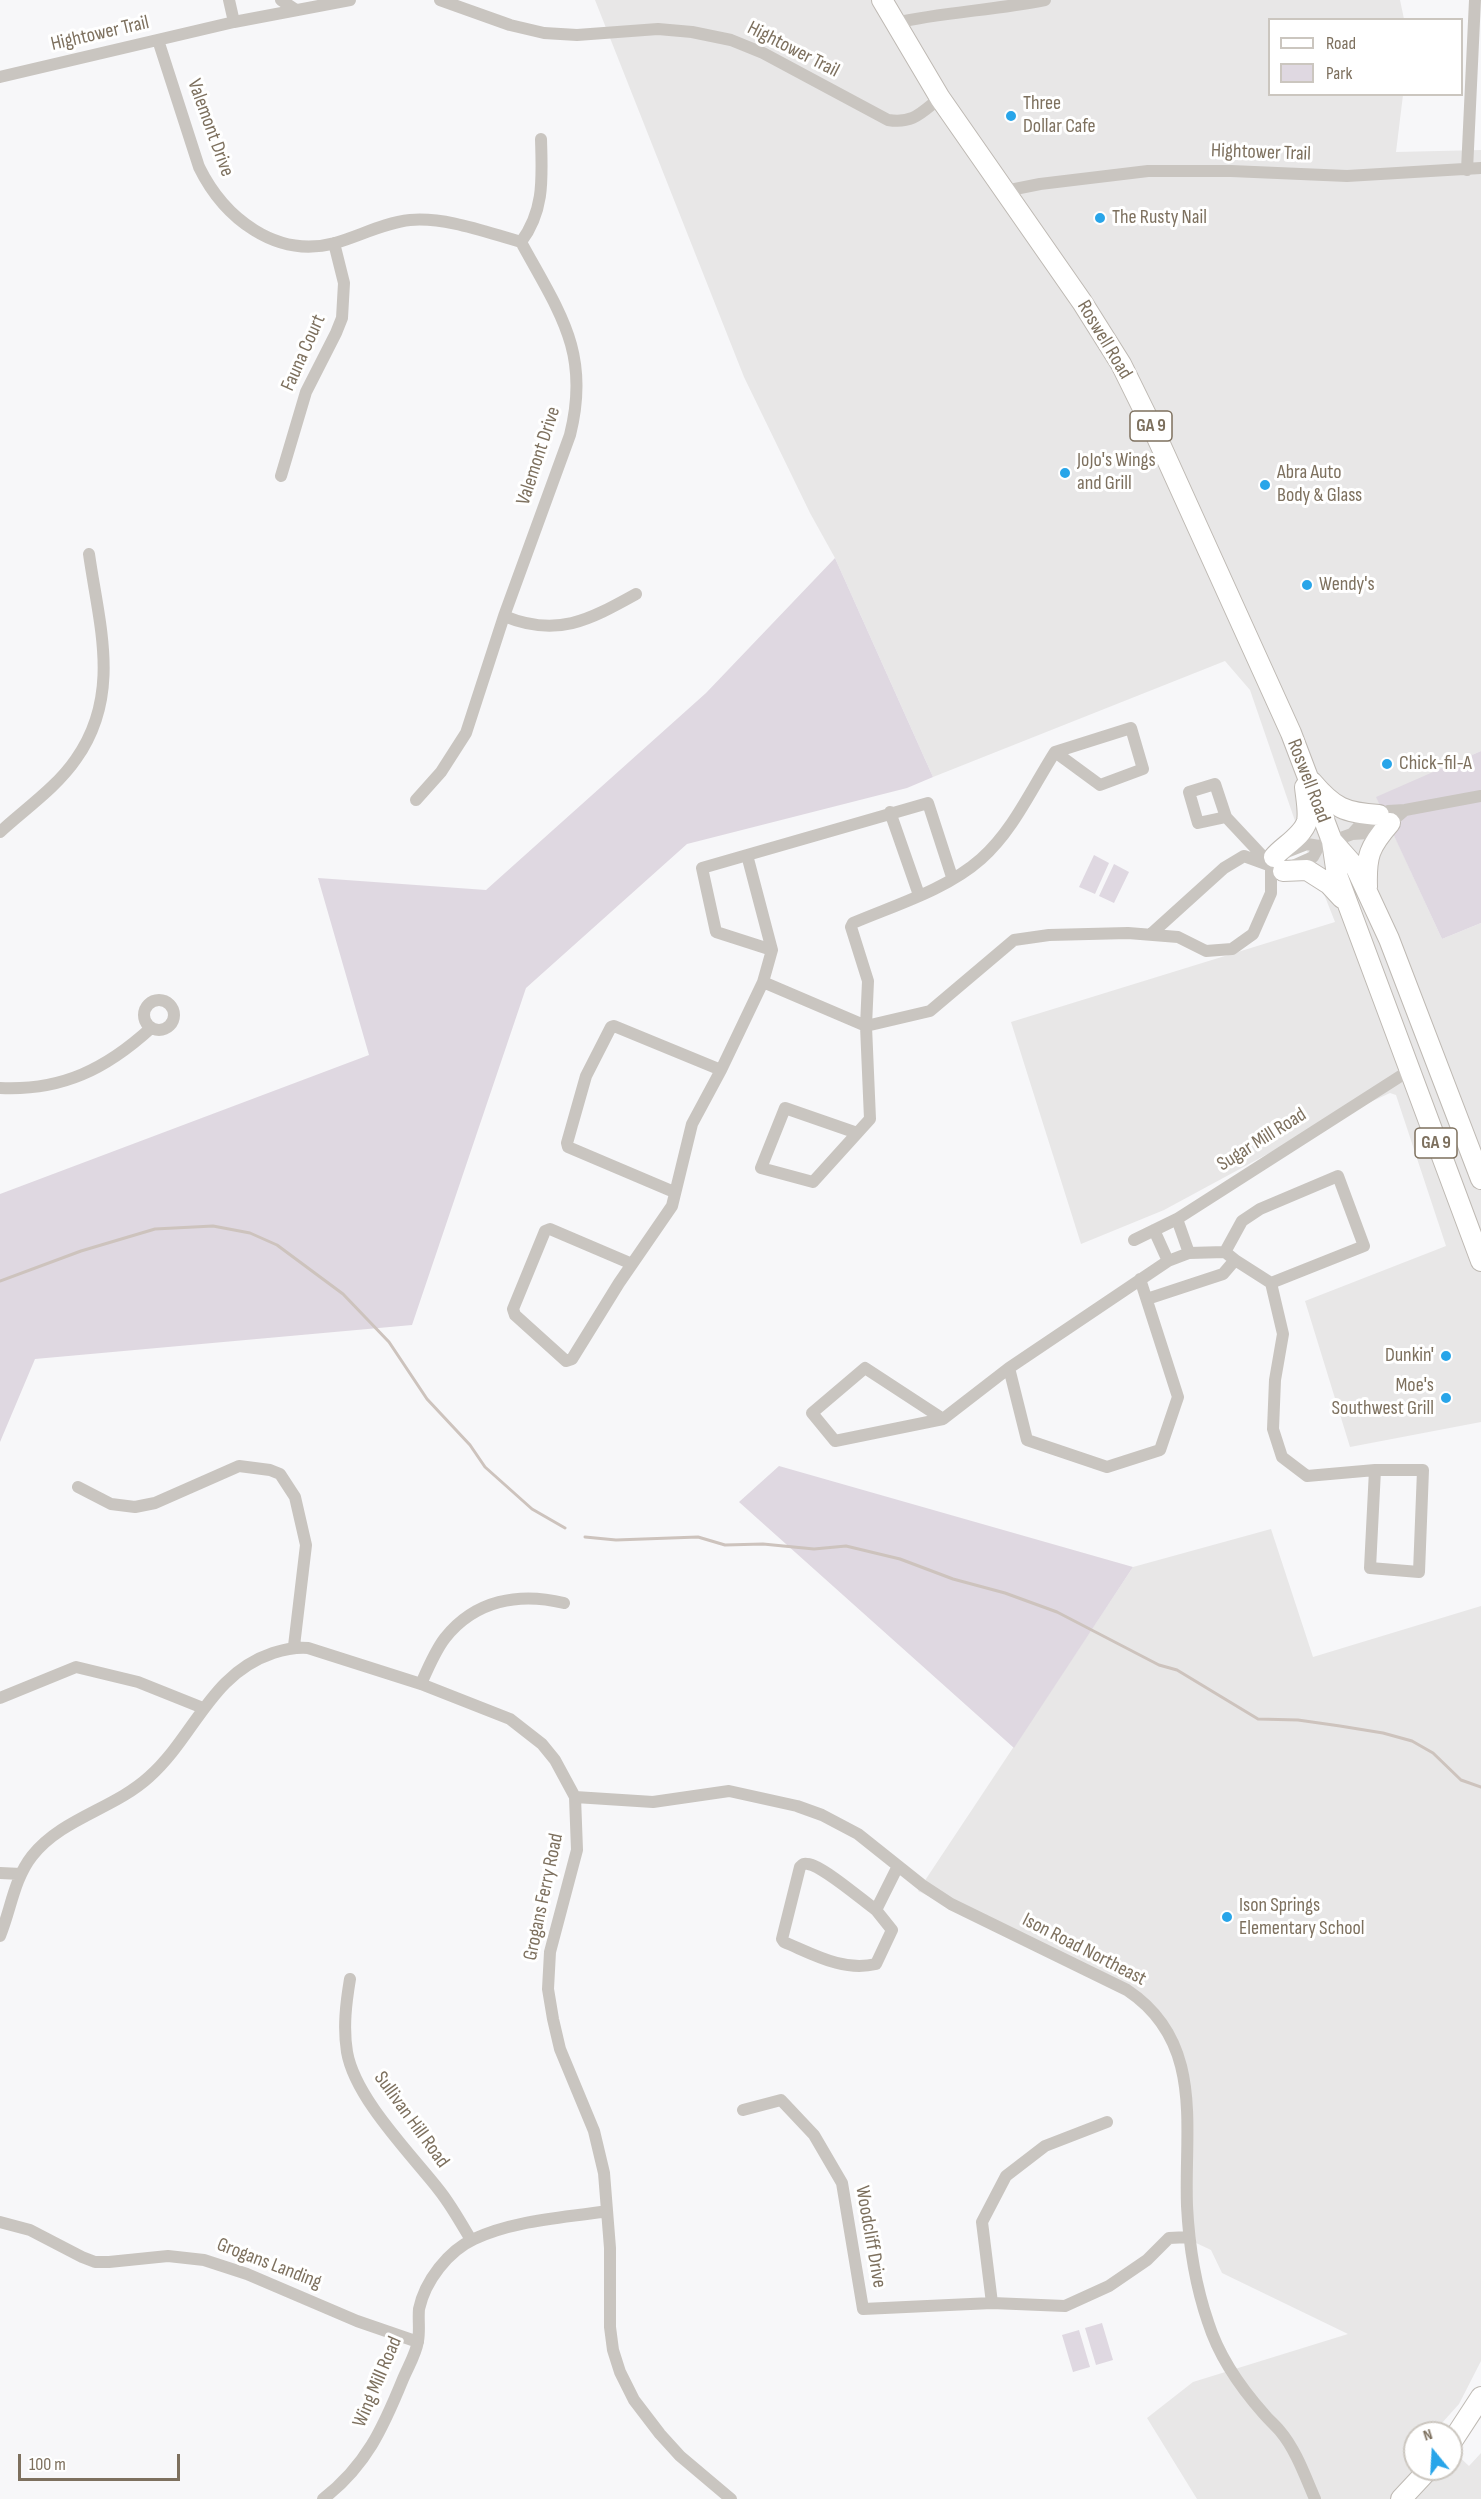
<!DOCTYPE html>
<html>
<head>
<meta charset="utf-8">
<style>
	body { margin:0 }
	#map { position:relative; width:1481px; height:2499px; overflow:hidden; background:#f7f7f9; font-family:"Sofia Sans Condensed",sans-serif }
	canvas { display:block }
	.legend { position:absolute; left:1268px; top:18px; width:195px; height:78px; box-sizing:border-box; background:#fff; border:2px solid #cbc6bf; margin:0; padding:8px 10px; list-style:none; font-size:18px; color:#7d705e }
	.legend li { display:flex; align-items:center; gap:12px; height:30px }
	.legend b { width:30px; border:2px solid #cbc6bf }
	.north { position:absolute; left:1403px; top:2421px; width:60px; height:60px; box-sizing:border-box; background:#fff; border:2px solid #cbc6bf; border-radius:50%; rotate:342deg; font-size:16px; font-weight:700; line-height:24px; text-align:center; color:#7d705e }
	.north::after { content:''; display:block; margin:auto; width:21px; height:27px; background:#28a5e9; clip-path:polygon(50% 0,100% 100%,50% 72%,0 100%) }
	.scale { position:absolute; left:18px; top:2454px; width:162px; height:27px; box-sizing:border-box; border:3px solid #7d705e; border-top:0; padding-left:8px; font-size:18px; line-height:21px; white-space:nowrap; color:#7d705e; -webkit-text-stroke:4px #fff; paint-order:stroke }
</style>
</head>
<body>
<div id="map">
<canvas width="1481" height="2499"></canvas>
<ul class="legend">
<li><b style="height:8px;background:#fff"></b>Road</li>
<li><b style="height:16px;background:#dfd8e1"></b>Park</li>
</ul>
<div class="north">N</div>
<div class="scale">100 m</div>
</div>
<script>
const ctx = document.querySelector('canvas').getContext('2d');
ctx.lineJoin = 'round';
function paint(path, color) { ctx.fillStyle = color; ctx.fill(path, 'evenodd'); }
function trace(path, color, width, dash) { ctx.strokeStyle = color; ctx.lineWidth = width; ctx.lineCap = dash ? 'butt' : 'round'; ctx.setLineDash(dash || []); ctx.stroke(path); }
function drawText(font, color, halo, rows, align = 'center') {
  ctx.font = font + ' "Sofia Sans Condensed",sans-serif'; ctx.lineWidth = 6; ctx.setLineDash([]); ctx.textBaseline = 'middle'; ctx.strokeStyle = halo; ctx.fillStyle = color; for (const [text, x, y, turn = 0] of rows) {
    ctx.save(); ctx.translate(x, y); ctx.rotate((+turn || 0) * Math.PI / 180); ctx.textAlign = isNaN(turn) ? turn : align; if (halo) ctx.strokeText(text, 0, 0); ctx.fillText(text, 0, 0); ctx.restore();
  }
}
paint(new Path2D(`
	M595,0H1400L1404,19L1270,20V94L1403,95L1396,152L1481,150V751L1377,798L1442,939L1481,923V1422L1350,1447L1305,1301L1446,1246L1396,1095L1390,1093L1323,1124L1164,1210L1081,1244L1011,1022L1335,922L1294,818L1250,690L1225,661L933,777L835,558L810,513L744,377Z
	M1271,1529L1313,1657L1481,1606V2361L1459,2404L1433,2433H1415V2469H1451V2449L1469,2466L1481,2453V2499H1197L1147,2418L1193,2382L1348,2334L1222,2273L1211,2250L1194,2242L1182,2081L1167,2034L1139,1998L918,1891L1133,1567Z`), '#e8e7e7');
paint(new Path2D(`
	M835,558L933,777L907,788L687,844L526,988L412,1325L35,1359L0,1442V1194L369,1055L318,878L486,890L706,693Z
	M1481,751V923L1442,939L1376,797Z
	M1094,855L1109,863L1095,894L1079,887Z
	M1114,864L1129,872L1114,903L1099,896Z
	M779,1466L1133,1567L1014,1748L739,1502Z
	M1102,2323L1113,2360L1096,2365L1085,2328Z
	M1079,2330L1090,2367L1073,2372L1062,2335Z`), '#dfd8e1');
trace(new Path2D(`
	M0,1281L81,1251L155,1229L213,1226L250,1233L277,1245L343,1294L389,1342L427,1399L470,1445L485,1467L532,1509L565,1528
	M585,1537L616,1540L698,1537L725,1545L763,1544L814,1549L846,1546L900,1559L953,1579L1005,1593L1057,1612L1159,1665L1177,1670L1258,1719L1298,1720L1340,1726L1383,1733L1412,1741L1433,1753L1461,1780L1481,1787`), '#cdc3bd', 3);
const primary = new Path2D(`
	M882,0L940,98L1082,302L1121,364L1155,433L1291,733L1332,841L1337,875L1481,1261
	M1312,782C1334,808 1345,813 1379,815
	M1332,841L1356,868L1389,939L1481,1179
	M1274,857C1283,846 1303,836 1307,821C1309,812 1306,797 1305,787
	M1283,871L1307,870L1329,884L1342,898
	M1367,887C1366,856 1369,847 1390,823
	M1451,2443L1481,2397
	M1401,2499L1429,2469`);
trace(primary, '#beb9b3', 22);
trace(new Path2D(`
	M229,0L234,22
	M281,0L296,10
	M440,0L510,25L544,33L577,35L658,29L692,32L731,40L763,53L888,120C913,124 921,113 940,98
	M894,23C944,12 995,10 1045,0
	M158,40L199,167C224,218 276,259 335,243C360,236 383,223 410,220C447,217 485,232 521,242C559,312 591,352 570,435L504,616L466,733L441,772L416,800
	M0,77L234,22L350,0
	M1467,170L1475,0
	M1005,191L1040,184L1148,171H1231L1347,176L1481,168
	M521,242C545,210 542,177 541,139
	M281,476L306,392L336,333L342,318L344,283L334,243
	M504,616C557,638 589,620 636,594
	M890,812L919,895
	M1226,817L1215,784L1189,792L1198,823L1226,817L1270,864
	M0,832C25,809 57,787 76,759C122,694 99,625 89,554
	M1352,834L1360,825L1388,811L1405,810L1481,796
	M1293,866L1313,857L1319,846
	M1151,934L1224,868L1244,856L1277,868
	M772,950L716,932L702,868L928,803L952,877
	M763,982L866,1026L930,1011L1014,940L1049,935L1128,933L1178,937L1206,951L1232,949L1253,934L1271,893V865L1274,857L1307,844L1319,846L1352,834L1369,833L1390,823L1405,810
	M144 1015a15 15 0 1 1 30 0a15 15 0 1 1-30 0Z
	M0,1088C62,1091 106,1069 151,1028
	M857,1133L785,1108L761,1168L813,1182L870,1119L866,1026L868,981L851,927L853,923C895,905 946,890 981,859C1013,831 1032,788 1055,752L1131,728L1143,769L1100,785L1055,752
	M674,1192L568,1147L567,1143L586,1076L611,1027L614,1026L721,1070
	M1177,1219L1189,1253
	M1154,1230L1168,1261
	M1134,1240L1177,1219L1410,1070
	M1225,1252L1242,1221L1260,1209L1338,1176L1364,1246L1271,1283
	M632,1264L550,1229L545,1231L513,1309L515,1315L566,1361L572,1359L619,1283L672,1206L692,1124L721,1070L763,982L772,950L747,855
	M1147,1299L1223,1274L1235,1260L1271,1283L1283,1334L1275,1380L1273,1429L1282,1457L1307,1476L1375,1470H1423L1419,1572L1370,1568L1375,1470
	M1009,1368L1027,1440L1107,1467L1160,1450L1178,1397L1140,1279
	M943,1419L865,1368L812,1413L835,1441L943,1419L1009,1368L1168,1261L1189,1253L1225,1252L1235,1260
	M78,1487L111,1504L135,1507L155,1503L239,1466L270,1470L280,1474L295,1497L306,1545L294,1646
	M421,1684C428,1668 435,1651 445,1638C475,1600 519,1592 564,1603
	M0,1698L76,1667L138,1682L203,1708
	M575,1797L653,1802L729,1791L797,1806L822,1815L858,1834L922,1885L951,1904L1127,1990C1205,2042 1184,2127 1187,2206C1189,2245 1195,2284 1208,2322C1219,2357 1240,2387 1264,2414C1269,2420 1275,2425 1280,2431C1296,2450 1305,2476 1315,2499
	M0,1873L21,1874
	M876,1910L892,1930L876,1964C843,1972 813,1954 784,1942L782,1939L800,1867C803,1864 804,1863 808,1864C823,1866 862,1900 876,1910L898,1866
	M0,1936C11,1909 14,1879 32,1856C62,1818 114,1809 149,1777C195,1736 210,1674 273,1653C286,1649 295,1647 308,1648L421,1684L510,1719L542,1744L555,1760L575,1797L577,1850L550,1952L548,1989L553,2019L560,2049L594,2131L604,2173L610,2248V2327L613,2350L620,2372L634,2400L660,2434L680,2456L731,2499
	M350,1979C346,2003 343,2027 347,2052C355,2098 410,2153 439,2190C451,2205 461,2223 471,2240
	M743,2110L781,2100L814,2135L842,2183L863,2309L992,2303L1065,2306L1109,2286L1147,2260L1169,2238L1189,2237
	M0,2222L30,2230L82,2257L95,2262H109L168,2256L204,2260L247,2274L357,2321L418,2342
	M992,2303L982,2222L1006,2176L1045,2146L1107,2122
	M323,2499C366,2466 383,2428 403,2379C408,2367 416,2354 418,2341C420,2331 418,2319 419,2309C425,2281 448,2251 474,2239C514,2220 564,2218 607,2211`), '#c9c5c0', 12);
trace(primary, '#fff', 20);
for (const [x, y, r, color] of [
	[1011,116,6,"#28a5e9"],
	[1100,218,6,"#28a5e9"],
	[1065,473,6,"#28a5e9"],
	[1265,485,6,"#28a5e9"],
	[1307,585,6,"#28a5e9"],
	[1387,764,6,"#28a5e9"],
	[1446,1356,6,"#28a5e9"],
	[1446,1398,6,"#28a5e9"],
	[1227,1917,6,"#28a5e9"]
]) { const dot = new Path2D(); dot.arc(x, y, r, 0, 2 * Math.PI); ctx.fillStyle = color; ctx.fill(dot); trace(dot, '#fff', 2); }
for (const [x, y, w] of [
	[1151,426,42],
	[1436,1143,42]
]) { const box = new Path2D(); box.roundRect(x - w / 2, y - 15, w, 30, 4.5); ctx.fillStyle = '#fff'; ctx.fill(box); trace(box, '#7d705e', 1.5); }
drawText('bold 18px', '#7d705e', null, [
	["GA 9",1151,426],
	["GA 9",1436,1143]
]);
drawText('20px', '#7d705e', '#fff', [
	["Hightower Trail",100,34,-13],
	["Hightower Trail",793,50,27],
	["Valemont Drive",210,128,70],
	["Hightower Trail",1261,153,2],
	["Roswell Road",1104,340,59],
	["Fauna Court",304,353,-66],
	["Valemont Drive",539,456,-72],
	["Roswell Road",1308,781,69],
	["Sugar Mill Road",1262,1140,-32],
	["Grogans Ferry Road",544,1897,-78],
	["Ison Road Northeast",1084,1950,27],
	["Sullivan Hill Road",411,2120,54],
	["Woodcliff Drive",870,2237,80],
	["Grogans Landing",269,2264,21],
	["Wing Mill Road",378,2382,-67]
]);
drawText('20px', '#7d705e', '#fff', [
	["Three",1023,104],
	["Dollar Cafe",1023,127],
	["The Rusty Nail",1112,218],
	["JoJo's Wings",1077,461],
	["and Grill",1077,484],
	["Abra Auto",1277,473],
	["Body & Glass",1277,496],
	["Wendy's",1319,585],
	["Chick-fil-A",1399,764],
	["Dunkin'",1434,1356,"right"],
	["Moe's",1434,1386,"right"],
	["Southwest Grill",1434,1409,"right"],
	["Ison Springs",1239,1906],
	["Elementary School",1239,1929]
], 'left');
</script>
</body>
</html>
